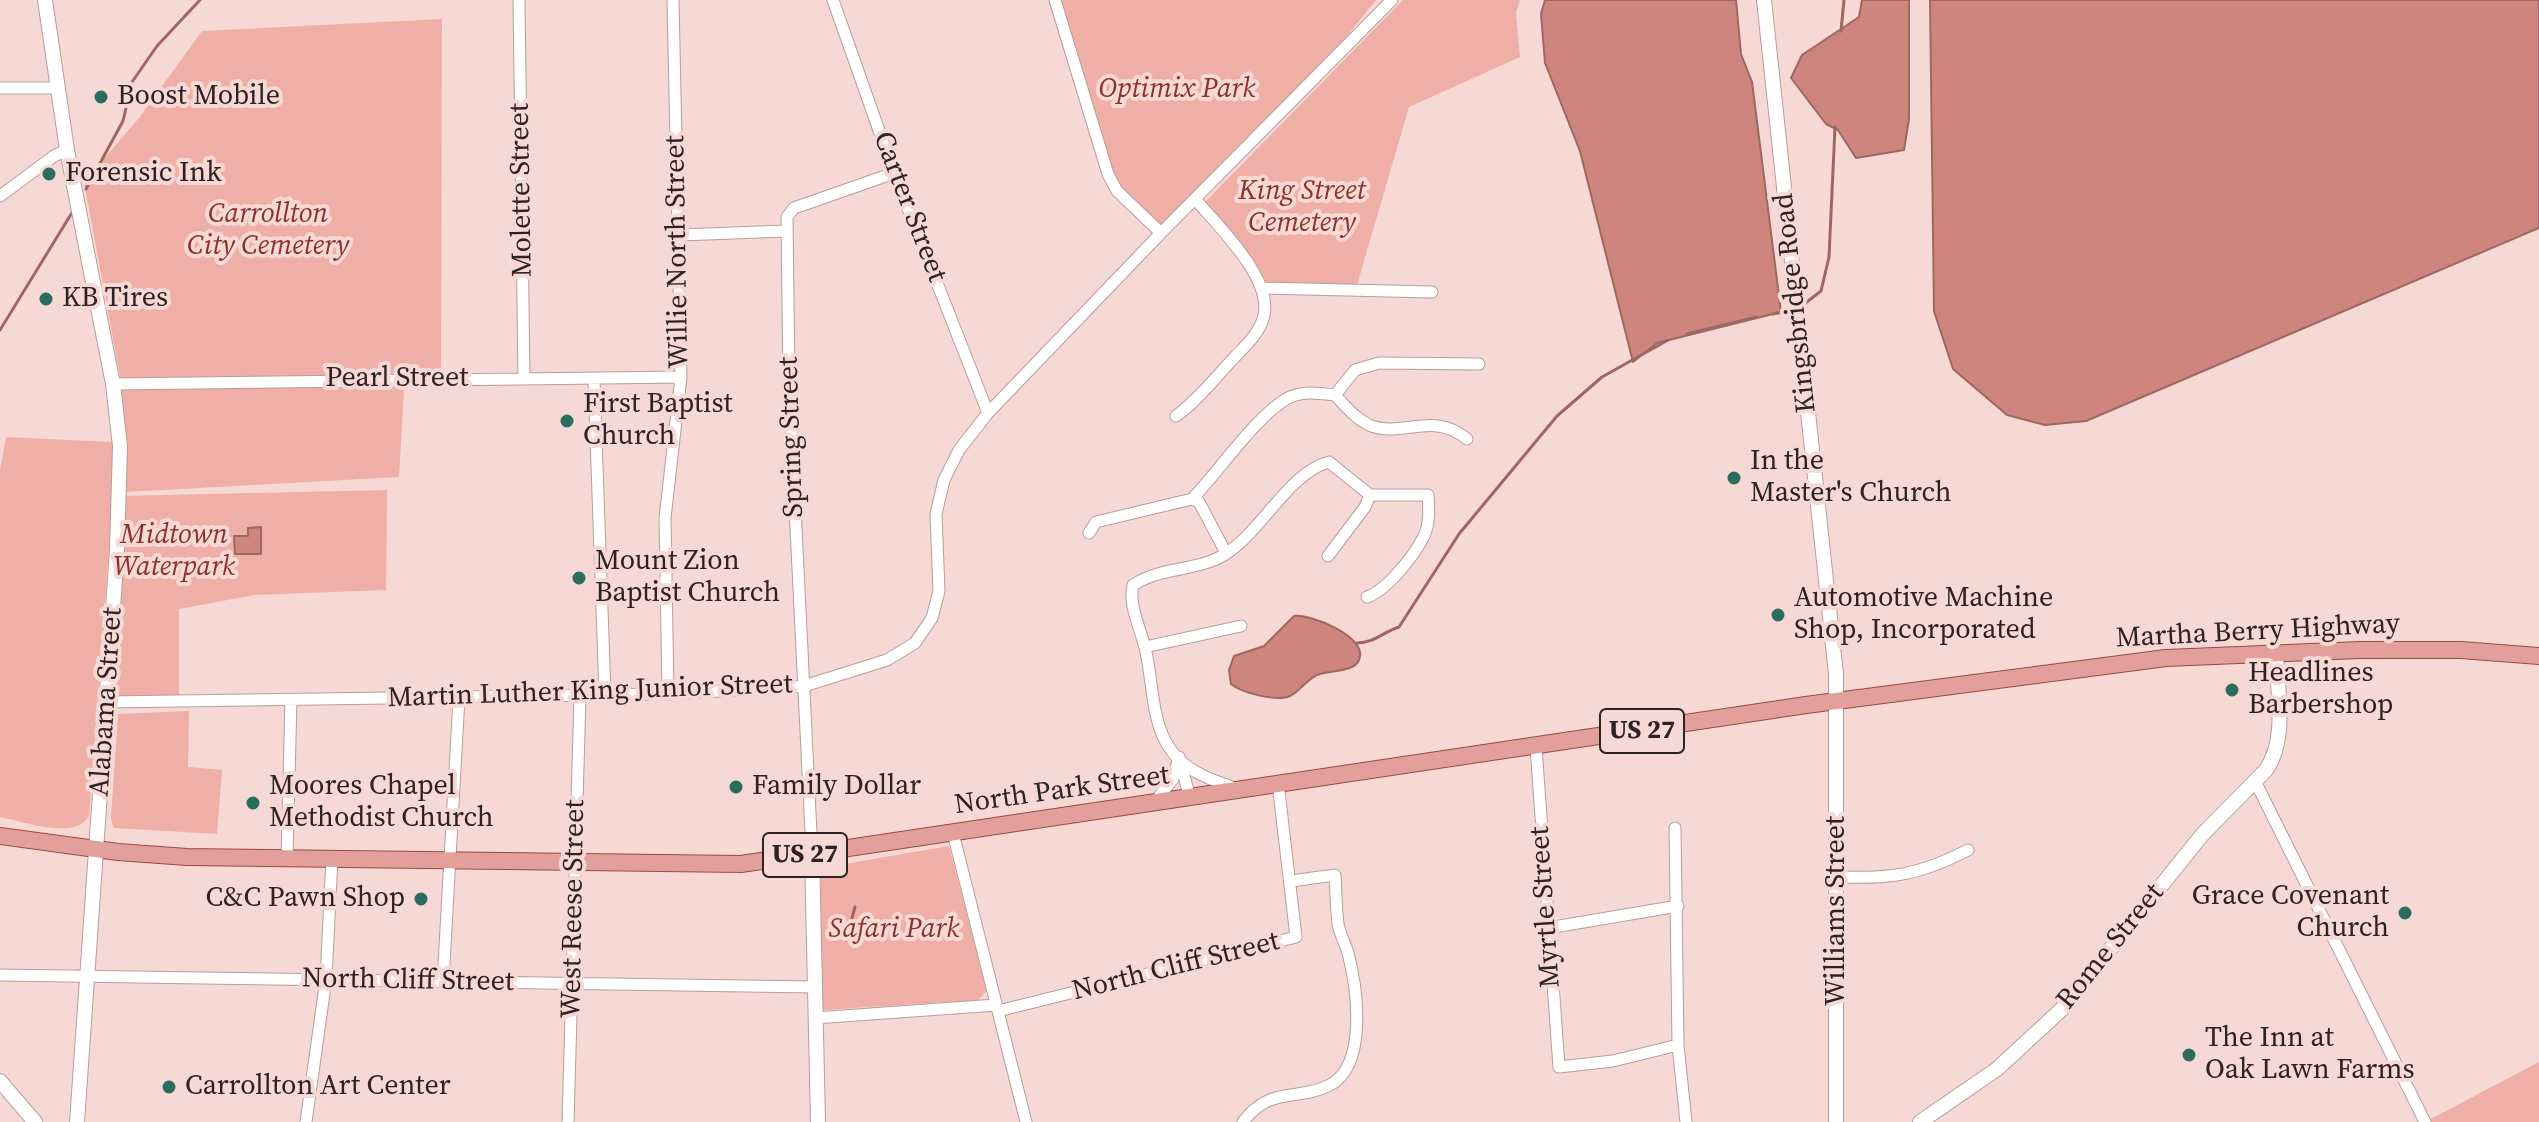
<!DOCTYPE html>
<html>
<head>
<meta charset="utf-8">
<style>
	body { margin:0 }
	canvas { display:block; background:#f6d8d4 }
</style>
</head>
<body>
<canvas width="2539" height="1122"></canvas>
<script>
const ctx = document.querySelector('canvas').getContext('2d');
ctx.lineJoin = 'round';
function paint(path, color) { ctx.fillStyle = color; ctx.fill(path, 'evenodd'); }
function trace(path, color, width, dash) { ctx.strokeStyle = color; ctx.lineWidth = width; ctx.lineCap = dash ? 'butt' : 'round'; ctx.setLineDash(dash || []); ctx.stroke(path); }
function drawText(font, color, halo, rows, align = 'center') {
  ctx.font = font + ' "Source Serif 4",serif'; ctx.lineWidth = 8; ctx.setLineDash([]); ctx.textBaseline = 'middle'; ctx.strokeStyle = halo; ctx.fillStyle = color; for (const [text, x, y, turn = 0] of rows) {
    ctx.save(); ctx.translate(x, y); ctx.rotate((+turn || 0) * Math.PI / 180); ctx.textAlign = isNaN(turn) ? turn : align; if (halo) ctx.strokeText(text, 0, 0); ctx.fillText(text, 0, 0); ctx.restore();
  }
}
paint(new Path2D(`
	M1055,0H1376L1296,99L1161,233L1117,191Z
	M1403,0H1520L1516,12L1520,57L1409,107L1357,285L1266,284L1204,203Z
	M442,19L441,371L405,373L399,477L126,492L120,376L84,182L139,118L202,31Z
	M6,437L112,442L113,492L89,816C75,841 23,821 0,817V471Z
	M387,490L386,590L254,595L179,609V695L118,696L111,690L120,496Z
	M189,711L188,767L222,770L217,834L114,828L111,819L118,714Z
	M949,846L987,991L978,1000L823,1010L820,1007L821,868Z
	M2539,1062V1122H2425Z`), '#efafa7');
const water = new Path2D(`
	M1545,0H1736L1741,54L1752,82L1781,312L1657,343L1633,362L1580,151L1545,63L1541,14Z
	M1862,0H1909V119L1904,150L1856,158L1838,130L1826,124L1791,78L1802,55L1859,17Z
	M1930,0H2539V228L2086,421L2045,425L2007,415L1953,369L1934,311Z
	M261,527V554H235L234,536H248V528Z
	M1294,616C1311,614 1369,637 1359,660C1354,672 1332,670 1320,674C1308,677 1301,691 1290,696C1277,702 1242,693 1231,684L1229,670L1234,656L1264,646Z`);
paint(water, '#ce857e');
trace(water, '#9e6862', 2);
trace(new Path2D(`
	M1841,31L1844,0
	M86,189L123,121L132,82L157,46L200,0
	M1803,305L1821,291L1829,257L1835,127
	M1773,314L1793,310
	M0,330L73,211
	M1687,334L1757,317
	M1357,643C1374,643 1383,632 1399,627L1459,534L1557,416L1602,377L1668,340
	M846,940L855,907`), '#9e6862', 3);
const minor = new Path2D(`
	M519,0L524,379
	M833,0L894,173L988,413
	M1055,0L1108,174L1117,191L1161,233
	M0,88H57
	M0,196L54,156L67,150
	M680,235L786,231
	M1262,288L1432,292
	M594,380L605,694
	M113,384L681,377
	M1335,395L1355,370L1379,363L1479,364
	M1176,416C1198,400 1214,379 1233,359C1244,347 1258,335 1263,319C1276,281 1218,226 1195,199
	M1192,499C1219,471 1255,418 1286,399C1302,390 1319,393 1335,395C1345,406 1355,418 1369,425C1402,439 1432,410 1467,439
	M1089,533L1096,522L1192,499L1199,502L1226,553
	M1328,556L1365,507L1370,495
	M1145,647L1241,626
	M668,694L665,518L681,377L673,0
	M107,702L668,694L804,686L887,660L915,643L932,618L939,591L936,514L944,480L959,450L988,413L1161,233L1392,0
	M1536,747L1559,1067L1613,1061L1678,1045
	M1180,761L1190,798
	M2255,781L2425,1122
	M1237,789C1225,784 1213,781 1202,775C1149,751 1156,698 1146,652C1142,631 1128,607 1133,585C1161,566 1199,572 1227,553C1262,530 1290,472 1329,462L1370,495H1428C1429,509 1430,525 1423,538C1413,557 1387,590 1367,597
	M1154,803L1173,779L1179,757
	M1675,828L1678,1045L1686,1122
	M953,833L1026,1122
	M812,853L789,386L787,217L794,208L894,173
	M287,858L291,700
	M1837,877C1892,879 1919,875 1968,850
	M1548,928L1678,906
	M0,975L815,987
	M443,982L459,698
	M998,1011L1296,937L1278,783
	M815,1018L996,1005
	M306,1122L326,979L332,858
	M568,1122L580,696
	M1243,1122C1271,1085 1296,1102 1330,1085C1368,1065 1357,987 1348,953C1345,943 1340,934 1338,924C1336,908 1336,891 1335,875L1291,881`);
const tertiary = new Path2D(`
	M1764,0L1836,674V1122
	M812,853L818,1122
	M1920,1122L1997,1069L2062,1009L2202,835L2266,770C2288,738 2277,689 2276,652`);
const secondary = new Path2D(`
	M45,0L67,150L113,384L120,446L117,550L77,1122
	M0,1081L35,1122`);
const primary = new Path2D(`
	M0,836L118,852L187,857L741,864L1806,705L2166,658L2360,650H2461L2539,656`);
trace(minor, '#b99d9a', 13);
trace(tertiary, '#b99d9a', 16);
trace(secondary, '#b99d9a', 16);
trace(primary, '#984b46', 18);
trace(minor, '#fff', 11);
trace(tertiary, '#fff', 14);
trace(secondary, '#fff', 14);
trace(primary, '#e3a09b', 16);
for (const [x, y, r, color] of [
	[101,97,8,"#2a6d5e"],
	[49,174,8,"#2a6d5e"],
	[46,299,8,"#2a6d5e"],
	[567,421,8,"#2a6d5e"],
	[1734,478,8,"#2a6d5e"],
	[579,578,8,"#2a6d5e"],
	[1778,615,8,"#2a6d5e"],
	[2232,690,8,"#2a6d5e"],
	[736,787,8,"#2a6d5e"],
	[253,803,8,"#2a6d5e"],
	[421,899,8,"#2a6d5e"],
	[2405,913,8,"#2a6d5e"],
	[2189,1055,8,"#2a6d5e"],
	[169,1087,8,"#2a6d5e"]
]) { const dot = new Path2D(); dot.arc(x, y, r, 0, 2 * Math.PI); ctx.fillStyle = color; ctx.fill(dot); trace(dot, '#f6d8d4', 3); }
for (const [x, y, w] of [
	[1642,731,84],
	[805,855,84]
]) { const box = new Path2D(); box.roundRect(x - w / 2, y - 22, w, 44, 6); ctx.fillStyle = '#f6d8d4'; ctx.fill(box); trace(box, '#2e2322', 2); }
drawText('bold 26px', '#2e2322', null, [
	["US 27",1642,731],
	["US 27",805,855]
]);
drawText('italic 28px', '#8a322e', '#f6d8d4', [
	["Optimix Park",1177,90],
	["King Street",1302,192],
	["Cemetery",1302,224],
	["Carrollton",268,215],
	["City Cemetery",268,247],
	["Midtown",174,536],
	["Waterpark",174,568],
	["Safari Park",894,930]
]);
drawText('28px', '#2e2322', '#f6d8d4', [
	["Boost Mobile",117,97],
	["Forensic Ink",65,174],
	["KB Tires",62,299],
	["First Baptist",583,405],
	["Church",583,437],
	["In the",1750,462],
	["Master's Church",1750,494],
	["Mount Zion",595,562],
	["Baptist Church",595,594],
	["Automotive Machine",1794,599],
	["Shop, Incorporated",1794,631],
	["Headlines",2248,674],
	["Barbershop",2248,706],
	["Moores Chapel",269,787],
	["Methodist Church",269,819],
	["Family Dollar",752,787],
	["Grace Covenant",2389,897,"right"],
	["Church",2389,929,"right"],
	["C&C Pawn Shop",405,899,"right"],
	["The Inn at",2205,1039],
	["Oak Lawn Farms",2205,1071],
	["Carrollton Art Center",185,1087]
], 'left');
drawText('28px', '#2e2322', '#f6d8d4', [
	["Molette Street",522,190,-91],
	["Carter Street",909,207,69],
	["Willie North Street",678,252,-91],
	["Kingsbridge Road",1796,303,-96],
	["Pearl Street",397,379],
	["Spring Street",792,437,-92],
	["Martha Berry Highway",2258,632,-3],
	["Martin Luther King Junior Street",590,692,-2],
	["Alabama Street",107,702,-86],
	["North Park Street",1062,791,-8],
	["Myrtle Street",1546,907,-94],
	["West Reese Street",574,909,-89],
	["Williams Street",1837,911,-90],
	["Rome Street",2111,947,-51],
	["North Cliff Street",1176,967,-14],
	["North Cliff Street",408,981,1]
]);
</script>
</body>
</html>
